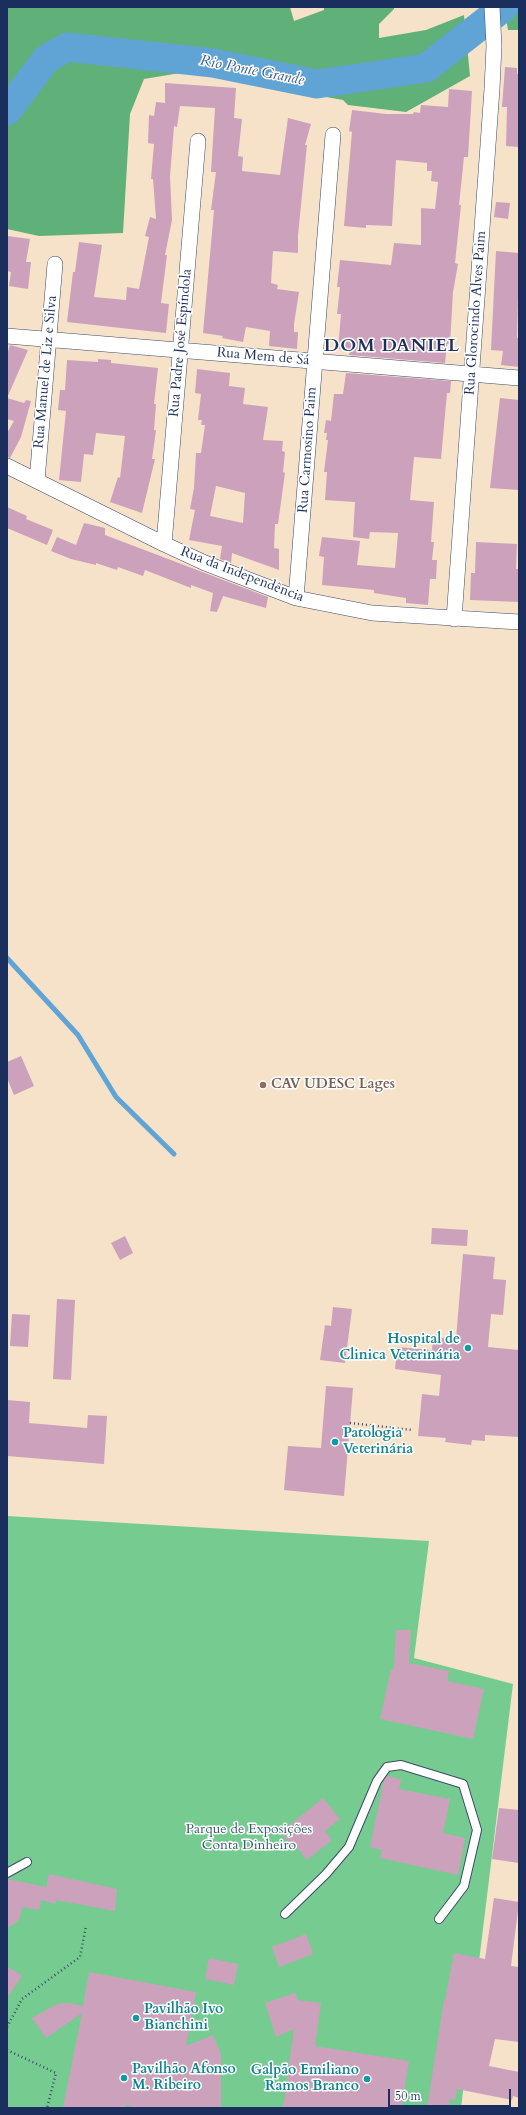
<!DOCTYPE html>
<html>
<head>
<meta charset="utf-8">
<style>
	body { margin:0 }
	#map { position:relative; width:526px; height:2115px; overflow:hidden; background:#f5e2c9; font-family:Cardo,serif }
	canvas { display:block }
	.frame { position:absolute; inset:0; border:8px solid #1b2f5e; pointer-events:none }
	.scale { position:absolute; left:388px; top:2089px; width:123px; height:18px; box-sizing:border-box; border:2px solid #1b2f5e; border-top:0; padding-left:5px; font-size:12px; line-height:14px; white-space:nowrap; color:#1b2f5e; -webkit-text-stroke:3px #fff; paint-order:stroke }
</style>
</head>
<body>
<div id="map">
<canvas width="526" height="2115"></canvas>
<div class="frame"></div>
<div class="scale">50 m</div>
</div>
<script>
const ctx = document.querySelector('canvas').getContext('2d');
ctx.lineJoin = 'round';
function paint(path, color) { ctx.fillStyle = color; ctx.fill(path, 'evenodd'); }
function trace(path, color, width, dash) { ctx.strokeStyle = color; ctx.lineWidth = width; ctx.lineCap = dash ? 'butt' : 'round'; ctx.setLineDash(dash || []); ctx.stroke(path); }
function drawText(font, color, halo, rows, align = 'center') {
  ctx.font = font + ' Cardo,serif'; ctx.lineWidth = 3; ctx.setLineDash([]); ctx.textBaseline = 'middle'; ctx.strokeStyle = halo; ctx.fillStyle = color; for (const [text, x, y, turn = 0] of rows) {
    ctx.save(); ctx.translate(x, y); ctx.rotate((+turn || 0) * Math.PI / 180); ctx.textAlign = isNaN(turn) ? turn : align; if (halo) ctx.strokeText(text, 0, 0); ctx.fillText(text, 0, 0); ctx.restore();
  }
}
paint(new Path2D(`
	M7,1516L429,1541L414,1658L513,1684L461,2108H7Z`), '#76cc90');
paint(new Path2D(`
	M7,7H290L294,21L324,10V7H394V9L379,24V38L426,30L464,15L470,76L406,112L348,105L343,100L186,72L144,79L130,114L123,233L39,236L7,229Z
	M504,7H519V30H508Z`), '#60b07a');
trace(new Path2D(`
	M7,958L78,1035L116,1097L174,1154`), '#60a4d5', 5);
trace(new Path2D(`
	M7,111L46,59L67,47L213,63L317,84L426,68L504,7`), '#60a4d5', 29);
paint(new Path2D(`
	M505,67L517,68V74H519V147L506,146L507,107H502Z
	M165,83L236,88L234,118L242,119L238,156L243,157L242,171L280,175L288,118L311,124L305,145H307L298,235V253L273,251L271,283L278,285L277,289L299,292L294,324V332H298L297,349L269,346L270,331L246,327L243,342L222,338L223,336L203,333L214,210H211L216,172H211L215,108L180,106L177,127L174,126L170,176L172,220L165,255H167L161,303L169,304L166,333L67,322L73,272H75L79,242L102,245L94,297L126,300L127,287L139,289L149,237L145,236L150,217L156,219L153,179H151L154,144L148,143L149,115L154,116L156,102L165,103Z
	M449,89L472,91L468,157H464L459,205H461L455,263L458,264L453,292L450,344H447L445,363L349,355L350,350L338,349L341,314H337L340,287H337L340,260L391,265L394,243L421,245V208L435,209L438,182L431,181L432,171H427V163L396,160L392,226L366,225V228L344,226L352,132L349,131L352,110L386,114H413L414,112L420,113L421,105L448,107Z
	M496,202L510,203L508,219L494,217Z
	M7,236L30,239L26,262H31L28,289L9,286L11,272L7,271Z
	M496,251L519,253L517,338H519V367L501,365L503,351L491,350Z
	M10,345L28,350L7,398V355Z
	M98,359L111,360V363L158,368L154,404H156L154,430H156L152,459H155L142,513L110,502L118,477L120,478L125,436L96,433L93,455L84,454L81,482L59,480L66,411L58,410L60,390H65L67,360L98,362Z
	M197,369L230,373L229,386L245,388L243,404L268,407L263,440L283,441L282,451L285,452L283,472L285,473L278,524H275L274,548L279,549V570L232,553L231,563L220,559L222,546L189,540L195,510L190,509L194,488L196,453H201L205,425H201L202,420H198L201,394L195,393ZM216,486L245,493L243,523L210,516Z
	M346,373L451,381L450,393H447L441,459L414,457L410,500L434,502L431,542H434L432,560H437L436,579H430L428,605L406,603V598L374,593V590L322,585L324,557L319,556L322,537L360,541L357,565L395,568L398,533L370,532L369,539L353,537L355,502L325,500L327,472H324L328,440H326L327,433H324L326,420L331,421L334,394H343Z
	M7,398L24,403L26,400L31,401L21,437L10,458L7,457V433L14,421L7,419Z
	M500,398L519,400V490L490,488Z
	M7,507L27,516L26,519L53,530L47,545L7,528Z
	M84,523L105,528V535L268,597L266,608L223,596L217,612L210,611L213,593L191,585V588L145,570L143,576L118,567L117,570L96,563V565L71,559L51,551L57,537L76,545Z
	M476,542L517,544L516,569H519V602L470,600L471,573H475Z
	M21,1056L34,1086L14,1095L7,1078V1062Z
	M432,1228L468,1230L467,1246L431,1244Z
	M125,1236L133,1253L120,1260L111,1243Z
	M463,1254L495,1257L493,1279L506,1280L503,1315L491,1314L488,1347L519,1350V1437L485,1435V1441L472,1440L471,1445L445,1442L446,1438L418,1436L422,1394L439,1396L441,1375L395,1369L397,1347L432,1350L433,1337L456,1339Z
	M57,1299L75,1300L71,1380L53,1379Z
	M333,1307L352,1309L345,1363L320,1360L325,1325L331,1326Z
	M12,1314L30,1315L28,1347L10,1346Z
	M326,1386L353,1388L344,1496L284,1490L288,1446L321,1448Z
	M7,1400L30,1402L29,1423L87,1428L88,1415L107,1416L104,1464L7,1456Z
	M396,1630H411L409,1663L449,1671L447,1681L484,1689L473,1739L380,1719L391,1669H394Z
	M387,1776L401,1779L399,1789L450,1799L443,1833L465,1838L458,1875L380,1858L382,1850L370,1847L384,1780Z
	M323,1798L340,1819L325,1831L332,1840L307,1860L294,1844L291,1846L281,1832Z
	M499,1808L519,1810V1863L492,1859Z
	M49,1874L117,1889L115,1911L56,1900L55,1904L41,1900L39,1910L22,1907L19,1920L7,1929V1879L46,1887Z
	M494,1898L519,1902L511,1966L519,1967V2042L495,2039L489,2066L519,2072V2098L513,2096L512,2100L457,2089L455,2100L450,2099L449,2108H427L444,2000H445L454,1953L485,1959Z
	M306,1934L313,1954L279,1967L272,1947Z
	M209,1958L238,1964L234,1985L205,1979Z
	M7,1966L22,1976L7,1998Z
	M89,1972L196,1992L186,2046L213,2035L221,2054V2108H139L126,2105L125,2108H63L82,2013L46,2038L32,2018L57,2004L68,2003L83,2006Z
	M295,1993L298,2000L321,2003L315,2046L409,2061L401,2108H283L294,2029L276,2037L265,2003Z`), '#cca1bc');
const lane = new Path2D(`
	M7,1873L27,1862
	M285,1914L326,1874L349,1847L377,1781L387,1767L401,1765L463,1784L477,1830L464,1886L439,1919`);
const street = new Path2D(`
	M7,336L519,378
	M7,466L164,544L205,563L296,598L372,613L519,622
	M37,481L55,264
	M164,544L198,141
	M296,598L333,135
	M454,619L492,89L494,46L492,7`);
trace(lane, '#3c4a6e', 10);
trace(street, '#3c4a6e', 16);
trace(new Path2D(`
	M350,1423L412,1430
	M7,2027L22,1999L80,1957L86,1926
	M7,2050L56,2073L47,2108`), '#3c4a6e', 2.5, [1, 3]);
trace(lane, '#fff', 8);
trace(street, '#fff', 15);
for (const [x, y, r, color] of [
	[263,1085,4,"#8d6e63"],
	[468,1348,4,"#0f9aa8"],
	[335,1442,4,"#0f9aa8"],
	[136,2018,4,"#0f9aa8"],
	[124,2078,4,"#0f9aa8"],
	[367,2079,4,"#0f9aa8"]
]) { const dot = new Path2D(); dot.arc(x, y, r, 0, 2 * Math.PI); ctx.fillStyle = color; ctx.fill(dot); trace(dot, '#fff', 1.5); }
drawText('14px', '#1b2f5e', '#fff', [
	["Rua Glorocindo Alves Paim",476,313,-86],
	["Rua Padre José Espíndola",181,343,-85],
	["Rua Mem de Sá",263,357,5],
	["Rua Manuel de Liz e Silva",46,372,-85],
	["Rua Carmosino Paim",308,450,-86],
	["Rua da Independência",242,575,21]
]);
drawText('bold 14px', '#785e54', '#fff', [
	["CAV UDESC Lages",271,1085]
], 'left');
drawText('bold 14px', '#0d838f', '#fff', [
	["Hospital de",460,1340,"right"],
	["Clinica Veterinária",460,1356,"right"],
	["Patologia",343,1434],
	["Veterinária",343,1450],
	["Pavilhão Ivo",144,2010],
	["Bianchini",144,2026],
	["Pavilhão Afonso",132,2070],
	["M. Ribeiro",132,2086],
	["Galpão Emiliano",359,2071,"right"],
	["Ramos Branco",359,2087,"right"]
], 'left');
drawText('14px', '#365e6d', '#fff', [
	["Parque de Exposições",249,1830],
	["Conta Dinheiro",249,1846]
]);
drawText('italic 15px', '#375e8e', '#fff', [
	["Rio Ponte Grande",252,71,11]
]);
ctx.letterSpacing = '1px';
drawText('bold 18px', '#1b2f5e', '#fff', [
	["DOM DANIEL",392,347]
]);
ctx.letterSpacing = '0px';
</script>
</body>
</html>
